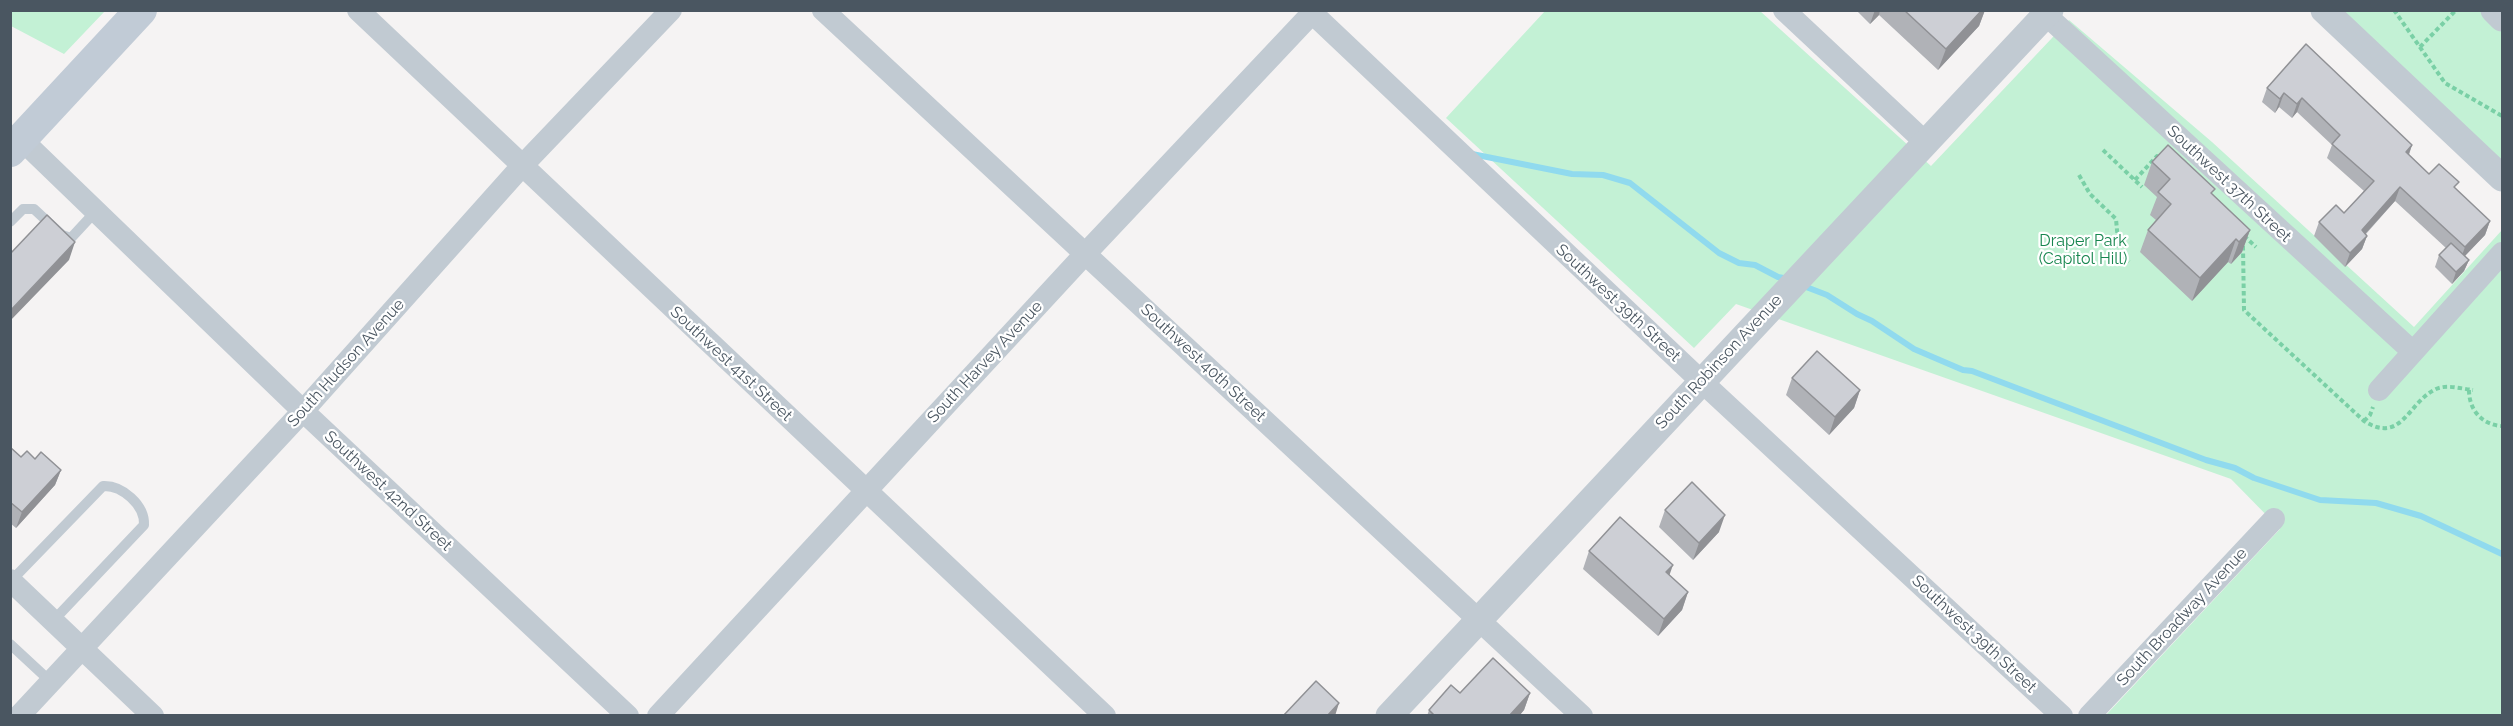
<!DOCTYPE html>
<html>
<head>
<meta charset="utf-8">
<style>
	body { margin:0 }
	#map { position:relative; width:2513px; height:726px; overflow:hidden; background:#f5f3f3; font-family:Raleway,sans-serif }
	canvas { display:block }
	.frame { position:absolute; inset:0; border:12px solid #4a5661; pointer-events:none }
</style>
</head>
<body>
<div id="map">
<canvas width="2513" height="726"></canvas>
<div class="frame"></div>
</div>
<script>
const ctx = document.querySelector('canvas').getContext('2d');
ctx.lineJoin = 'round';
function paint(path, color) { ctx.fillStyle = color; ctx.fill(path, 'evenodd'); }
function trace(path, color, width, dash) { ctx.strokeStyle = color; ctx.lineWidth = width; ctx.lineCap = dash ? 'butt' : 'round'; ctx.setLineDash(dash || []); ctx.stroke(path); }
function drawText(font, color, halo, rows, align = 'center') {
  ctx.font = font + ' Raleway,sans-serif'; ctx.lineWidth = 4.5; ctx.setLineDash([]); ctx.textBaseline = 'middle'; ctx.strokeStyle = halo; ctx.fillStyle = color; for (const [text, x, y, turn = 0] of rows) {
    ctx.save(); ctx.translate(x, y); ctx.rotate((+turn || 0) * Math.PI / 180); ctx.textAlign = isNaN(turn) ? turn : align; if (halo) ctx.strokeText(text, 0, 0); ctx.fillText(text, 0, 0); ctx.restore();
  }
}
paint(new Path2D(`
	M10,11L11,10L105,11L64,54L11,26Z
	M1545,11H1760L1931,166L2069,20L2212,142L2414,327L2502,230V715H2106L2280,529L2231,479L1736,304L1694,348L1446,118Z
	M2339,11H2480L2502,31V163Z`), '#c3f1d5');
trace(new Path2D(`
	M1472,154L1572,174L1603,175L1630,183L1719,253L1739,263L1755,265L1778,277L1789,279
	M1801,285L1827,295L1857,314L1872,321L1914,349L1963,370L1972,371L2206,460L2235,468L2254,478L2320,500L2376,503L2421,516L2502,554`), '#90daee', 6);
trace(new Path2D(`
	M2394,10L2445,83L2502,116
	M2420,47L2456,10
	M2103,150L2142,187
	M2079,175L2090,194L2116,219L2119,252L2129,262
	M2135,180L2157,156L2161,160
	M2244,236L2256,247
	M2243,246L2244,310L2364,421C2402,445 2408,402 2436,389C2447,384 2462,389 2473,390
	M2469,390C2469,410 2482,425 2502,426
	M2364,421L2370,415L2373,407`), '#7ad0a6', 4, [4.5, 3]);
trace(new Path2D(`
	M10,222L23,209H34L62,235L71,238L96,211
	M10,582L103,486C122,485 145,505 144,525L53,621
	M10,644L51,682`), '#c1cad2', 10);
trace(new Path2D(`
	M358,10L1105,716
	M823,10L1582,716
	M1309,10L1701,381L2062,716
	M1784,10L1925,142
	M2046,15L2413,352
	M21,139L303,411L628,716
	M2379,390L2502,253
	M10,580L153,716
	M19,716L303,411L521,167L671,10
	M658,716L1086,253L1315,10
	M2089,716L2274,519`), '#c1cad2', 22);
trace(new Path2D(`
	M2324,10L2502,178
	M2494,10L2502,18
	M1389,716L2050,10`), '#c1cad2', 27);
trace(new Path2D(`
	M10,151L141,10`), '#c1cbd6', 32);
paint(new Path2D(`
	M1856,10H1985L1979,26L1938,70L1879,15L1870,24Z
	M2306,44L2412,145L2409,155L2429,174L2456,189L2490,221L2485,235L2465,256L2469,260L2464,271L2452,284L2435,267L2439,255L2446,248L2395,201L2366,234L2367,236L2362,249L2345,267L2314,236L2319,222L2344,213L2364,191L2327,158L2332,145L2297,112L2292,118L2279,107L2275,113L2262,102L2267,88Z
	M2152,162L2213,195L2250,230L2242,252L2231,264L2228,262L2192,301L2140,252L2148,230L2156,220L2150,215L2157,197L2144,185Z
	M1792,378L1860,390L1854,408L1829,435L1786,395Z
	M10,447L21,457L35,459L61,470L55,485L16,528L10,523Z
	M1665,510L1719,532L1693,560L1659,527Z
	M1589,551L1669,575L1688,592L1682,610L1658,636L1583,569Z
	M1460,693H1530L1524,710L1519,716H1427L1429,710Z`), '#b0b2b7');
paint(new Path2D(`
	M1875,10H1880L1879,15L1870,24Z
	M1982,10H1985L1979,26L1938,70L1946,49Z
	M2284,93L2279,107L2275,113L2280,99Z
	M2302,98L2297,112L2292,118L2297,104Z
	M2412,145L2407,159L2406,152Z
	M2400,187L2395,201L2356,244L2362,230Z
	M2490,221L2485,235L2460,261L2465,247Z
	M2250,230L2242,252L2231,264L2239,242Z
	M2367,236L2362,249L2345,267L2350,253Z
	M2236,239L2228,262L2192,301L2200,278Z
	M75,242L69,260L10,321V311Z
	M2469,260L2464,271L2452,284L2456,272Z
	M1860,390L1854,408L1829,435L1835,417Z
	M61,470L55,485L16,528L22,512Z
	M1725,515L1719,532L1693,560L1699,543Z
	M1673,565L1667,582L1666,572Z
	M1688,592L1682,610L1658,636L1664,619Z
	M1530,693L1524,710L1519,716H1509Z
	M1339,703L1335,716H1327Z`), '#909195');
const building = new Path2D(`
	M1904,10H1982L1946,49Z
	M2306,44L2412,145L2406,152L2429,174L2439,164L2459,182L2454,187L2490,221L2465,247L2400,187L2362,230L2367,236L2350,253L2319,222L2336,205L2344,213L2374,181L2332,144L2340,135L2302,98L2297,104L2284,93L2280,99L2267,88Z
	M2168,145L2215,189L2211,193L2250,230L2239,242L2236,239L2200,278L2148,230L2171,204L2158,192L2170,179L2152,162Z
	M47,215L75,242L10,311V254Z
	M2451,243L2469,260L2456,272L2439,255Z
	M1817,351L1860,390L1835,417L1792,378Z
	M10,447L21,457L27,451L35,459L41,452L61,470L22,512L10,502Z
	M1692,482L1725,515L1699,543L1665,510Z
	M1620,517L1673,565L1666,572L1688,592L1664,619L1589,551Z
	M1493,658L1530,693L1509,716H1435L1429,710L1451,685L1460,693Z
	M1316,681L1339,703L1327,716H1283Z`);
paint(building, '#cdcfd5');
trace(building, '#909195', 1.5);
drawText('16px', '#4a5661', '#fff', [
	["Southwest 37th Street",2229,184,43],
	["Southwest 39th Street",1618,303,43],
	["South Harvey Avenue",985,362,-47],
	["South Robinson Avenue",1719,362,-47],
	["South Hudson Avenue",346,363,-48],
	["Southwest 40th Street",1203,363,43],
	["Southwest 41st Street",731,364,43],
	["Southwest 42nd Street",388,491,43],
	["South Broadway Avenue",2182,617,-47],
	["Southwest 39th Street",1974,634,43]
]);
drawText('16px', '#17864f', '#fff', [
	["Draper Park",2083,241],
	["(Capitol Hill)",2083,259]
]);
</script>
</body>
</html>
